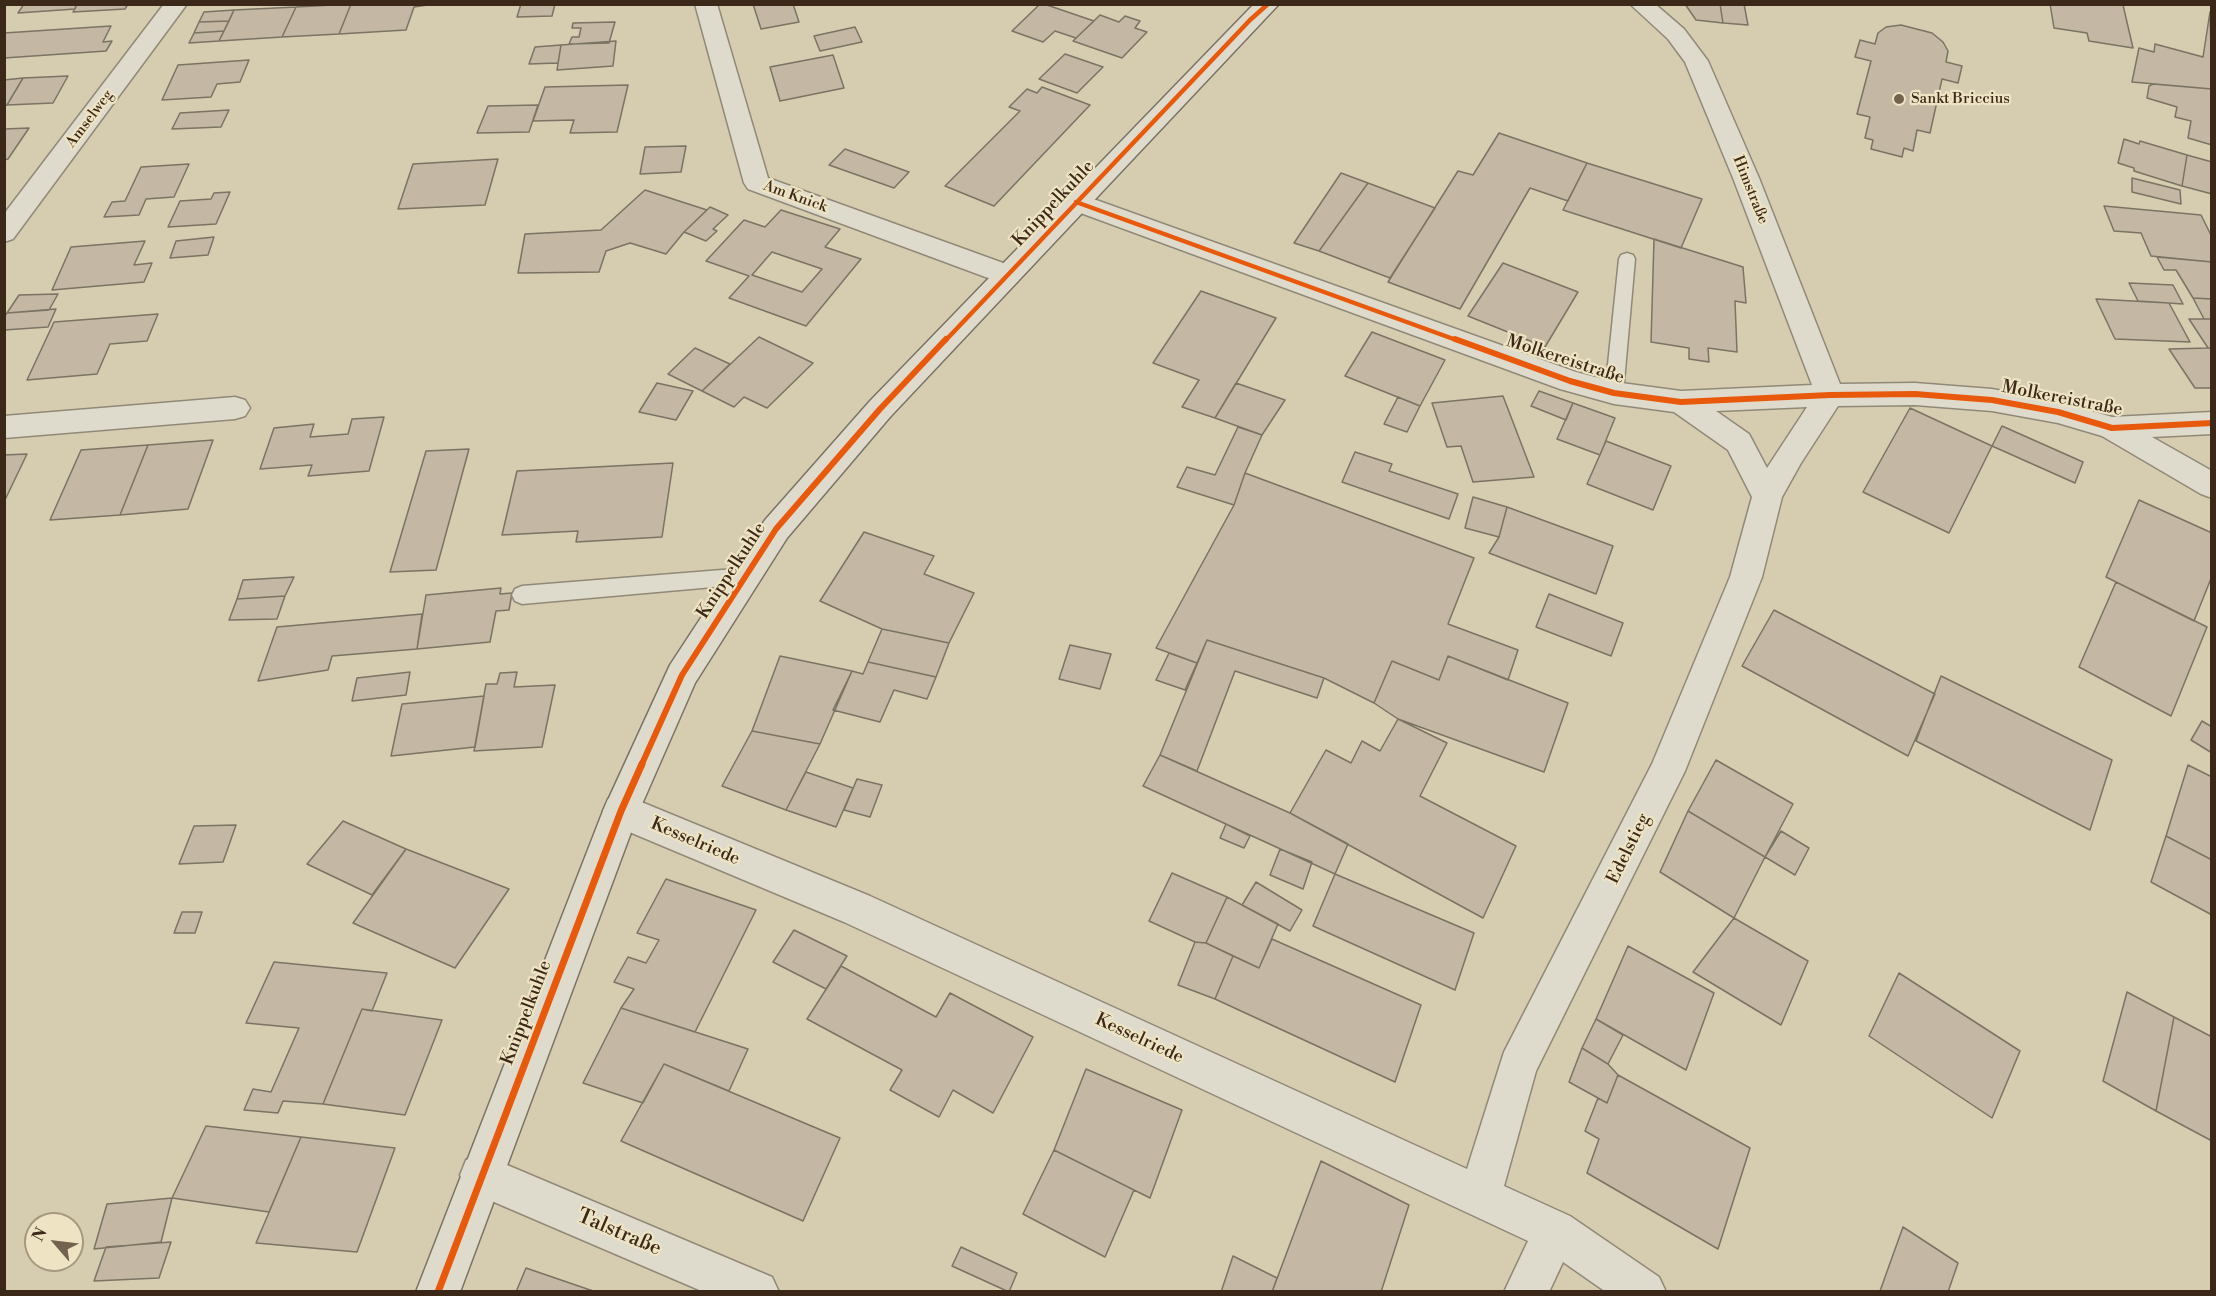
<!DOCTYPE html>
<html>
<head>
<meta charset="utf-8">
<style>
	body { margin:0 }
	#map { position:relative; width:2216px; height:1296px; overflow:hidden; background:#d6cdb1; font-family:"Libre Bodoni",serif }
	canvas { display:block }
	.frame { position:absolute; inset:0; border:6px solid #3c2818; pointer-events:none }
	.north { position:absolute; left:24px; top:1212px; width:60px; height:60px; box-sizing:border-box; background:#eee4c3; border:2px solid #a7997f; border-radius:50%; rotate:298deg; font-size:16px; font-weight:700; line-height:24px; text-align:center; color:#3c2818 }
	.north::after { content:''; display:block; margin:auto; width:21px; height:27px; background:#72624e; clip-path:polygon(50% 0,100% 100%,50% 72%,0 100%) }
</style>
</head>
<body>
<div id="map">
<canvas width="2216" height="1296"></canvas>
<div class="frame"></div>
<div class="north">N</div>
</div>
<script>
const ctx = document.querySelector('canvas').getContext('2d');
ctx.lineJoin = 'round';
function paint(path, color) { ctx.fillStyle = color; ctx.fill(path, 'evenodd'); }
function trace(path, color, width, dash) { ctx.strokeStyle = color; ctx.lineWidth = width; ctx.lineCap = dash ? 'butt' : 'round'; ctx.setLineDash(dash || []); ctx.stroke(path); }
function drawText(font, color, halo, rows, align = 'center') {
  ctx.font = font + ' "Libre Bodoni",serif'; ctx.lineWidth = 4.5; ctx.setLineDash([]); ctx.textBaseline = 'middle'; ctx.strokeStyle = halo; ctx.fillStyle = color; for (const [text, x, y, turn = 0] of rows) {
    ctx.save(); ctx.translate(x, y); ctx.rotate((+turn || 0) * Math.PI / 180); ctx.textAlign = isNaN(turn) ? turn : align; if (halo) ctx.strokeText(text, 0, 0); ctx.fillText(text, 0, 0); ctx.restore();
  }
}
const building = new Path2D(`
	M24,4H77L75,9L18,13Z
	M77,4H128L125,9L73,12Z
	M351,4H434L414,7L406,30L339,34Z
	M351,4L339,34L282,37L296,7Z
	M521,4H555L552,16L517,17Z
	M753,4H793L799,22L761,29Z
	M1040,4H1044L1094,21L1076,38L1055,31L1043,42L1012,31Z
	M1685,4H1720L1723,23L1696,20Z
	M1720,4H1744L1748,25L1723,23Z
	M2050,4L2123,5L2133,48L2089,41L2087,33L2054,28Z
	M296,7L282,37L219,41L234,10Z
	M234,10L229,21L199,22L204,12Z
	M2210,12L2212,89L2132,82L2139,48L2154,52L2155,44L2203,57Z
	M1100,15L1119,22L1125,16L1140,21L1135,28L1147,32L1122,58L1073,41Z
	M229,21L224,31L194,33L199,22Z
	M615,22L609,43L569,44L572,37H579L581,28H572L573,23Z
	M1901,25L1932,33L1943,42L1948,51L1946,62L1962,66L1958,83L1942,79L1930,133L1917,130L1913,151L1904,148L1902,157L1871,149L1873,140L1865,138L1870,117L1857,114L1871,61L1855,57L1860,40L1875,44L1878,33L1886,27Z
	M111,26L103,42L112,41L106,51L4,58V33Z
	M855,27L862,42L820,51L814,36Z
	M224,31L219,41L189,43L194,33Z
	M616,41L613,66L557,70L561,45Z
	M561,45L558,63L529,64L535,47Z
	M1065,54L1103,67L1077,93L1039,79Z
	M833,55L844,88L780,101L770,67Z
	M249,60L240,82L217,84L211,97L162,100L178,65Z
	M68,76L53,103L7,105L23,78Z
	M23,78L7,105L4,106V80Z
	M2153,84L2212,89V145L2188,138L2191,121L2175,117L2177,107L2147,98L2149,86Z
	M628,85L617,132L570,133L574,120L533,121L545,87Z
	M1042,87L1090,105L994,206L945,186L1020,111L1009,107L1027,89L1037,93Z
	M538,105L529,132L477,133L488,106Z
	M229,110L221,127L172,129L180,113Z
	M29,128L8,159L4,160V129Z
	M1499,133L1587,163L1568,201L1530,188L1460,309L1388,282L1458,171L1473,175Z
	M2124,139L2139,144L2140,141L2187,155L2182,186L2134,171V168L2118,163Z
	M686,146L681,172L640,174L645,147Z
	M845,149L909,172L894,188L829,165Z
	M2187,155L2212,162V194L2182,186Z
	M498,159L485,205L398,209L413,164Z
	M1587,163L1702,199L1681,248L1563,210Z
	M189,164L174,197L146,199L139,215L104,217L112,202L125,201L141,167Z
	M1341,173L1368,183L1319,251L1294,243Z
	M2132,178L2180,190L2181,204L2132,192Z
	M1368,183L1435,208L1390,278L1319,251Z
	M645,190L707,210L684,232L666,254L630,243L606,251L599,272L518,273L525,234L601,230Z
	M230,192L216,224L168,227L180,201L211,199L214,193Z
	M2104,206L2201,215L2212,237V262L2151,256L2141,233L2114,231Z
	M710,207L728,215L713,229L717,231L706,241L684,232Z
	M781,210L840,229L825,247L861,259L806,326L729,298L749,276L706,261L744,220L765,227ZM772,252L822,269L802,292L752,275Z
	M214,237L208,255L170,258L176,241Z
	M1654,239L1743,267L1746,303L1735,301L1737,352L1708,348L1709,362L1689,359V348L1651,342Z
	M145,241L134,265L152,263L144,282L52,290L71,247Z
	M2157,257L2212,262V299L2193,298L2176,270H2164Z
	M1503,263L1578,292L1545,347L1468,316Z
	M2129,283L2173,285L2183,304L2138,301Z
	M1201,291L1276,318L1215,418L1182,407L1199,380L1153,363Z
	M58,294L49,310L7,313L19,295Z
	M2193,298L2212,299V319H2204Z
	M2096,299L2169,303L2190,342L2115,339Z
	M56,309L48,327L4,330V317L7,313Z
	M158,314L147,341L110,344L97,374L27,380L54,322Z
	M2189,319H2212V348H2208Z
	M1372,332L1445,360L1420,406L1345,376Z
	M759,337L813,363L767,408L744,397L734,407L702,391Z
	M695,348L730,364L702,391L668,374Z
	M2208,348H2212V388H2195L2169,349Z
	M657,383L693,391L676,420L639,412Z
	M1236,383L1285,400L1262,435L1215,418Z
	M1539,391L1573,403L1566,420L1531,406Z
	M1503,396L1534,477L1473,482L1461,446L1447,447L1432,403Z
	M1398,397L1420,406L1407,432L1384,424Z
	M1573,403L1615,418L1600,455L1557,439Z
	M1910,408L1992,446L1949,533L1863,492Z
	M384,417L369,471L308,476L312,465L260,469L274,428L314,424L310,437L348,434L352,419Z
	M2002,426L2083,462L2075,483L1992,446Z
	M1238,427L1262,435L1245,473L1234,505L1177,487L1187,467L1215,475Z
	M213,440L188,509L120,515L148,445Z
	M1606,441L1671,466L1653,510L1587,484Z
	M148,445L120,515L50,520L81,450Z
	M469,449L436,570L390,572L426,451Z
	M1355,452L1392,464L1389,471L1458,494L1449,519L1342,482Z
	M27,454L4,502V455Z
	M673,463L662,537L576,542L578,531L502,535L517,471Z
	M1245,473L1474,558L1448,624L1518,650L1508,680L1448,656L1439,680L1392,661L1374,703L1324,678L1207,640L1197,663L1156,648L1234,505Z
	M1473,497L1507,507L1499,537L1465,528Z
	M2139,500L2212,533V576L2194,621L2106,577Z
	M1507,507L1613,546L1596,594L1489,553L1499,537Z
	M864,532L934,556L924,574L974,593L949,643L882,629L820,601Z
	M294,577L285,596L237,599L243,580Z
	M2116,582L2207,627L2171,716L2079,667Z
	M501,588L500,594L512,593L509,610L496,611L490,642L417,649L426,595Z
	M1549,594L1623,623L1611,656L1536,627Z
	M285,596L277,619L229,620L237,599Z
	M1774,610L1935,694L1908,756L1742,666Z
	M422,614L417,649L332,656L328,670L258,681L277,627Z
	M882,629L949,643L936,677L868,662Z
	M1207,640L1324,678L1317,698L1235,671L1197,771L1160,755Z
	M1070,645L1111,654L1100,689L1059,679Z
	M1169,653L1197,663L1185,690L1156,680Z
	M780,656L852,671L820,744L752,731Z
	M1448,656L1568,703L1544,772L1398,719L1374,703L1392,661L1439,680Z
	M868,662L936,677L927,699L894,690L880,722L833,710L852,671L863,674Z
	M410,672L406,695L352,701L357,678Z
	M517,672L514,687L555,685L542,747L474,751L486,684H497L500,673Z
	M1941,676L2112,760L2090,830L1916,741Z
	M484,696L475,747L391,756L402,704Z
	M1398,719L1447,743L1420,796L1516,846L1483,918L1290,813L1326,750L1351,763L1362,741L1380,751Z
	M2202,721L2212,727V753L2191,740Z
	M752,731L820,744L786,810L722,786Z
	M1160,755L1290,813L1348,844L1335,874L1143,786Z
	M1716,760L1793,804L1765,857L1688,811Z
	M2188,765L2212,777V860L2166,836Z
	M806,772L853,788L836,827L786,810Z
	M857,779L882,785L870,817L844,810Z
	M1688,811L1765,857L1734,918L1660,872Z
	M343,821L406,849L372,895L307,864Z
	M1226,824L1250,836L1244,848L1220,838Z
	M236,825L223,862L179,864L194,826Z
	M1781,831L1809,848L1795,875L1765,857Z
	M2166,836L2212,860V915L2151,882Z
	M406,849L509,889L455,968L353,923Z
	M1280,849L1312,862L1303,889L1270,875Z
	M1172,873L1227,897L1206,943L1195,942L1149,921Z
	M1335,874L1474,933L1455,990L1313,926Z
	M666,879L756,910L695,1032L621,1008L634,989L614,982L628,957L646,963L659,940L637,933Z
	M1256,882L1302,910L1290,931L1242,905Z
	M1227,897L1278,924L1259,968L1206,943Z
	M182,912H202L195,933H174Z
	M1734,918L1808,961L1781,1025L1693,972Z
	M794,930L847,956L826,989L773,962Z
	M1272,939L1421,1005L1395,1082L1215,999L1233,956L1259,968Z
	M1195,942L1206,943L1233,956L1215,999L1178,985Z
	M1628,946L1714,993L1686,1070L1596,1019Z
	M274,962L387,973L372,1011L362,1009L323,1104L283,1101L278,1113L244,1110L253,1089L271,1092L299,1028L246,1023Z
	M841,966L936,1017L950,993L1033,1037L993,1113L953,1090L939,1117L890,1090L902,1070L807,1019Z
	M1899,973L2020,1051L1992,1118L1869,1036Z
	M2127,992L2174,1017L2156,1111L2103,1081Z
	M621,1008L748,1049L729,1091L664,1064L643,1103L583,1083Z
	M362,1009L442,1020L405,1115L323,1104Z
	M2174,1017L2212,1037V1141L2156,1111Z
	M1596,1019L1623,1035L1608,1064L1582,1048Z
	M1582,1048L1608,1064L1618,1075L1607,1103L1569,1082Z
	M664,1064L840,1138L803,1221L621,1141Z
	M1086,1069L1182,1110L1150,1198L1054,1150Z
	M1618,1075L1750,1148L1718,1249L1587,1173L1599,1139L1585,1131L1598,1098L1607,1103Z
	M206,1126L301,1137L269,1212L172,1198Z
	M301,1137L395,1148L357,1252L256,1243Z
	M1054,1150L1134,1190L1105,1257L1023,1214Z
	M1321,1161L1409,1205L1381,1292H1272Z
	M172,1198L161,1242L94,1249L107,1204Z
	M1903,1227L1958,1263L1948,1292L1880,1291Z
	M171,1242L159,1278L94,1281L106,1247Z
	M961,1247L1017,1273L1009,1292L952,1266Z
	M1233,1256L1277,1278L1272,1292H1221Z
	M526,1268L596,1292H516Z`);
paint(building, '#c4b7a3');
trace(building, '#7b7363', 1.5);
const lane = new Path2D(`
	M1627,253L1633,255L1635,259L1623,393L1620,398L1614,400L1608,398L1605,393L1619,259L1621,255Z
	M747,568L754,570L757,576L754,582L747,584L522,604L515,601L512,595L515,589L522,586Z`);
const street = new Path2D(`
	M164,4H187L13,239L4,242V214Z
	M695,4H717L768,178L1017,268L1021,275L1017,282L1008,284L999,282L748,189L744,183Z
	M1630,4H1655L1684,29L1708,61L1759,178L1840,384L1915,383L1992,389L2058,401L2112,417L2212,412V434L2152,437L2212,471V498L2201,494L2102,436L2058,423L1992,411L1915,405L1838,406L1801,463L1782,497L1762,577L1685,771L1536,1071L1504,1186L1570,1216L1659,1277L1666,1292H1606L1563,1262L1549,1292H1504L1528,1241L844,922L608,823L603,811L608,799L621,794L634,799L870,896L1467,1169L1504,1052L1652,764L1730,577L1752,497L1728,450L1674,412L1614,404L1560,389L1067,208L1063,202L1067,196L1076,193L1085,196L1576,372L1614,382L1681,391L1812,385L1733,178L1685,62L1668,39ZM1807,407L1767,468L1749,434L1716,411Z
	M235,397L245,400L250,408L245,416L235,419L4,438V416Z
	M481,1154L772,1277L779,1292H704L466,1190L460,1175L466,1160Z`);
const secondary = new Path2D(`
	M1254,4H1279L890,417L787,538L695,683L639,811L460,1292H416L603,811L670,665L765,520L870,401Z`);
trace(lane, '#918977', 3);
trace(street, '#918977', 3);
trace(secondary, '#7b7363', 3);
paint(lane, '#dedbcc');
paint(street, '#dedbcc');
paint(secondary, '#dedbcc');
trace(new Path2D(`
	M1076,202L1459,341
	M945,341L1250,20L1268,4`), '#e8590c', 4.5);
trace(new Path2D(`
	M1455,339L1570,381L1614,393L1681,402L1830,395L1915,394L1992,400L2058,412L2112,428L2212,423
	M641,766L682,675L776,529L880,409L946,339`), '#e8590c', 6);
trace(new Path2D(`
	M438,1292L621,811L642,764`), '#e8590c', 7);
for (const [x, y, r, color] of [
	[1899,99,6,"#72624e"]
]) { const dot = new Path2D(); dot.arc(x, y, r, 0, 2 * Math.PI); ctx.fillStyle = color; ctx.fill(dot); trace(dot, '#eee4c3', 2); }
drawText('15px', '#3c2818', '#eee4c3', [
	["Sankt Briccius",1911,99]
], 'left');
drawText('15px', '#3c2818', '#eee4c3', [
	["Amselweg",90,119,-53],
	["Himstraße",1750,190,68],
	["Am Knick",795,197,20]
]);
drawText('18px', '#3c2818', '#eee4c3', [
	["Knippelkuhle",1054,204,-47],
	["Molkereistraße",1565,360,18],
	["Molkereistraße",2062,399,11],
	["Knippelkuhle",732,571,-57],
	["Kesselriede",695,842,23],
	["Edelstieg",1629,849,-64],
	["Knippelkuhle",527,1013,-69],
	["Kesselriede",1139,1039,25]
]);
drawText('21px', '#3c2818', '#eee4c3', [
	["Talstraße",619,1233,23]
]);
</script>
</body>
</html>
